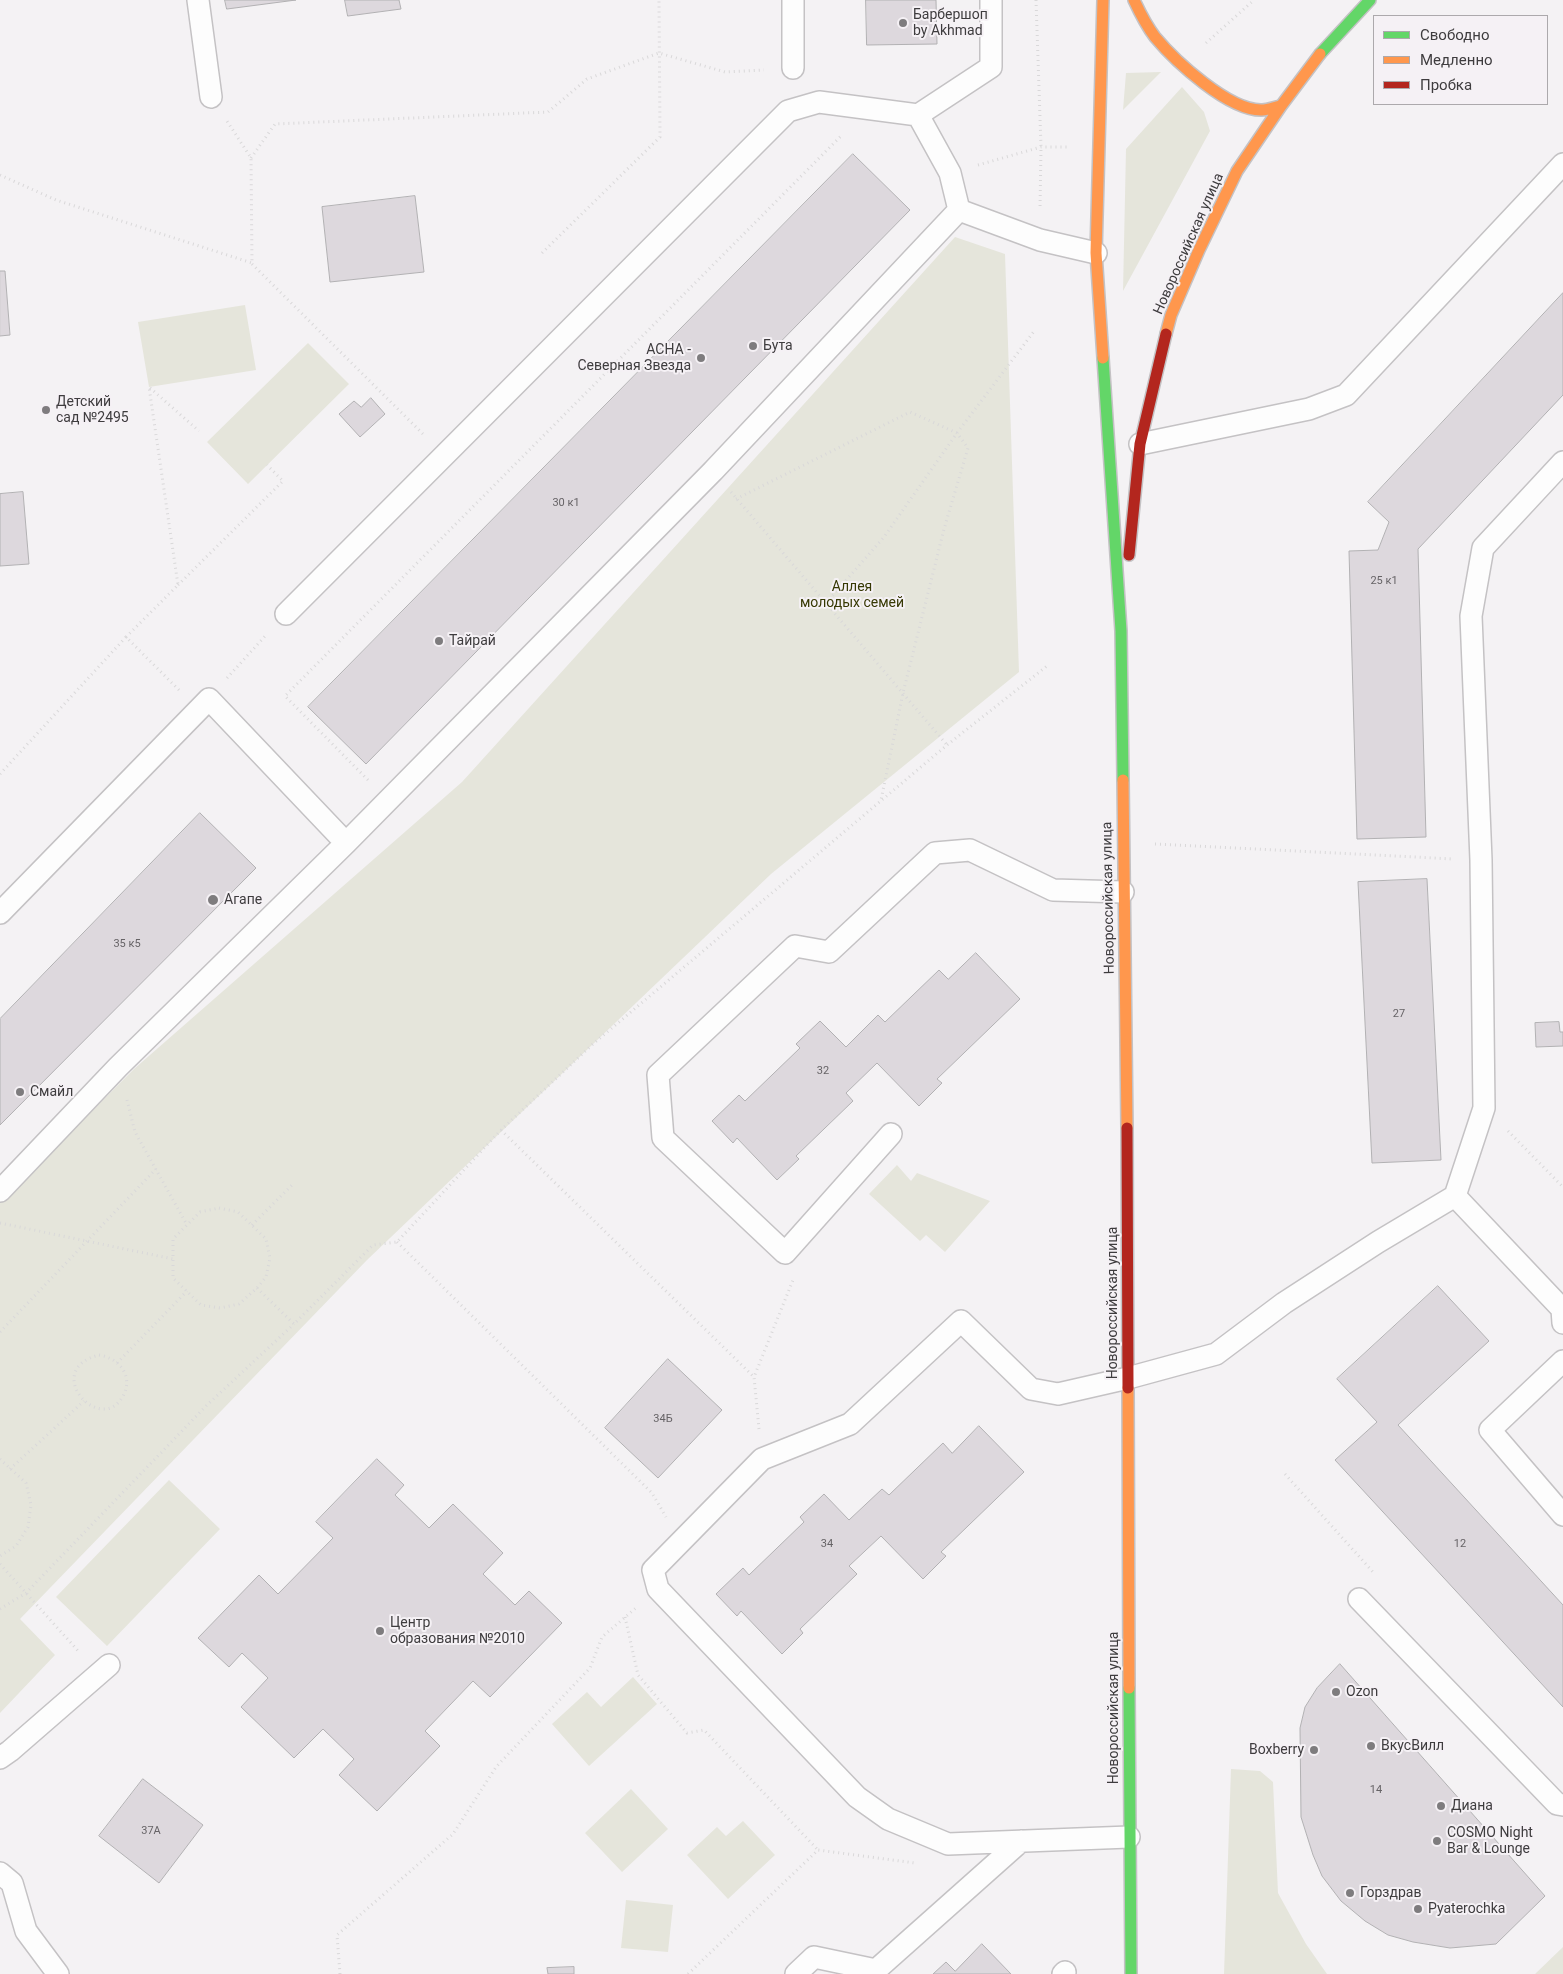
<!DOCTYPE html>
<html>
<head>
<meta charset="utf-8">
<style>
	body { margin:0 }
	#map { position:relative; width:1563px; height:1974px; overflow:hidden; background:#f4f2f4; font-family:Roboto,sans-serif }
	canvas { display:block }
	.legend { position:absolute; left:1373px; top:15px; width:175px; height:90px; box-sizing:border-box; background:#f5f1f5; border:1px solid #aca9ac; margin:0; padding:6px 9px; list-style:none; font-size:15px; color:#3e3c3e }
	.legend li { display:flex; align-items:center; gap:10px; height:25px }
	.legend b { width:25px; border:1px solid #aca9ac }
</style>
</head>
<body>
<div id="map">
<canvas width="1563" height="1974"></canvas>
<ul class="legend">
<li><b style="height:6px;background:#63d668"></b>Свободно</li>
<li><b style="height:6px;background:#ff974d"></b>Медленно</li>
<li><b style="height:6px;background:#b3261e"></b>Пробка</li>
</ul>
</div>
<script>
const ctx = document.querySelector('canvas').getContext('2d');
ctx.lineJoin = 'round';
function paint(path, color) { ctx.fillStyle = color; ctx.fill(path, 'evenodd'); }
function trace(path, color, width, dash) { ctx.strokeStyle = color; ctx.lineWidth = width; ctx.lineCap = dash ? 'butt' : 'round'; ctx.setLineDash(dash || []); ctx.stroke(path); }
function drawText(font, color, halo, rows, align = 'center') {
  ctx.font = font + ' Roboto,sans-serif'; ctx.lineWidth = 4; ctx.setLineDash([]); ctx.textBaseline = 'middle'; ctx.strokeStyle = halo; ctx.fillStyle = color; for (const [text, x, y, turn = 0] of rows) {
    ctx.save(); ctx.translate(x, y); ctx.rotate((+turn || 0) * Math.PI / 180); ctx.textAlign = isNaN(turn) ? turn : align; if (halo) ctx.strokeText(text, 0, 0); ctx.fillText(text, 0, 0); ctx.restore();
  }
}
paint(new Path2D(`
	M1161,72L1123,110L1126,73Z
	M1182,87L1204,112L1210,131L1123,291L1126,149Z
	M955,237L1005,254L1019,672L771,874L367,1260L20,1619L55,1655L0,1713V1203L134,1069L462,782Z
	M245,305L256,370L149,387L138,322Z
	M308,343L349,384L248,484L207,442Z
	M897,1165L911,1181L917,1173L990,1201L945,1252L926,1235L920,1241L869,1194Z
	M169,1480L220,1529L107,1646L56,1597Z
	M633,1677L657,1704L589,1766L552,1724L587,1692L601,1707Z
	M1231,1769L1260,1771L1273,1782L1278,1893L1306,1944L1327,1974H1224Z
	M631,1789L668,1829L622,1872L585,1833Z
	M743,1821L775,1855L728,1899L687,1855L717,1827L726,1836Z
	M626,1900L673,1905L668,1952L621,1948Z
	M1563,1947V1974H1535Z`), '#e5e5db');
const building = new Path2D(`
	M225,0H296L227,9Z
	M345,0H399L401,9L348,16Z
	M866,0H936L937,44L867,45Z
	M853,154L910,210L366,764L308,707Z
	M415,196L424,272L330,282L322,207Z
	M0,271H5L10,335L0,336Z
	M1563,293V395L1418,549L1426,837L1357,839L1349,551L1378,550L1389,522L1368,502Z
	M371,398L385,414L360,437L339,414L354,401L361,407Z
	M23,492L29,564L0,566V494Z
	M200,813L256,868L0,1125V1019Z
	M1427,879L1441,1160L1372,1163L1358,882Z
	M976,953L1020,999L937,1079L942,1083L919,1106L877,1063L846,1093L853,1101L796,1156L799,1159L777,1180L737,1138L733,1143L712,1121L739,1095L745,1101L800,1048L796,1044L820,1021L846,1047L878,1015L885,1022L939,970L948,979Z
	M1559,1022L1560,1032H1563V1046L1536,1047L1535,1023Z
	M1438,1286L1489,1341L1398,1425L1563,1605V1707L1335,1460L1377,1422L1337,1379Z
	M668,1359L722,1410L658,1478L605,1428Z
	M979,1426L1024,1472L941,1552L946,1556L923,1579L881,1536L849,1566L857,1574L800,1629L803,1633L782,1654L741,1611L737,1616L716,1594L743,1568L749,1575L804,1522L800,1517L824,1494L849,1520L882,1489L889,1495L943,1443L952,1453Z
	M377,1459L404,1485L395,1495L429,1528L453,1504L503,1553L483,1574L515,1605L529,1591L562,1623L490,1697L473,1681L425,1731L440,1746L377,1811L339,1775L354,1759L323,1729L294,1758L241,1707L268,1678L242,1653L229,1667L198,1638L259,1575L278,1594L333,1538L316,1522Z
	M1340,1664L1545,1896L1496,1944L1450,1948L1413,1942L1388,1935L1365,1921L1341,1901L1322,1876L1313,1855L1301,1817L1300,1728L1305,1707L1317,1688Z
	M143,1779L203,1825L159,1883L99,1836Z
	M982,1944L1011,1974H933L946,1962L955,1971Z
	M574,1967V1974H548L547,1968Z`);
paint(building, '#ddd8dd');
trace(building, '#b2b1b3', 1);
const lane = new Path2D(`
	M198,0L211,97
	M793,68V0
	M918,115L991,67V0
	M1140,444L1309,409L1346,395L1563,164
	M286,614L788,111L819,102L918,115L950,173L959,210
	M0,913L209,699L346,843
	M891,1134L785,1253L663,1138L658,1075L795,946L829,952L935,853L970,850L1053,890L1123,892
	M0,1191L118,1067L346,843L713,471L959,210L1040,240L1096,253
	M1455,1196L1484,1108L1481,860L1471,616L1483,548L1563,462
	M1563,1361L1490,1430L1563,1515
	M1359,1599L1557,1804L1563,1805
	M0,1758L10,1751L109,1665
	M1129,1837L948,1844L888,1819L857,1797L658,1589L653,1570L762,1459L850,1424L961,1321L1031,1389L1058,1394L1128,1378L1216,1354L1284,1303L1378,1242L1455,1196L1562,1309L1563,1323
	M0,1873L12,1883L26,1931L58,1974
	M796,1974L814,1957L876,1970L1021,1841
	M1063,1974L1065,1972`);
const fast = new Path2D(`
	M1320,54L1370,0
	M1103,358L1121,631L1123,780
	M1129,1688L1131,1974`);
const slow = new Path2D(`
	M1134,0C1140,13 1146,25 1155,37C1175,61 1229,111 1262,110C1268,110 1275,107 1281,106
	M1166,334L1171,315L1199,250L1237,171L1281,106L1320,54
	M1103,358L1096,253L1103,0
	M1123,780L1127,1128
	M1128,1388L1129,1688`);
const jam = new Path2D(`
	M1129,555L1140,444L1166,334
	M1127,1128L1128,1388`);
trace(lane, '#c4c2c4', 24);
trace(fast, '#c4c2c4', 14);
trace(slow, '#c4c2c4', 14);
trace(jam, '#c4c2c4', 14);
trace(new Path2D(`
	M1036,0L1041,147L1040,209
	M1206,43L1254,0
	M251,158L275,124L548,112L587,79L659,53L725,72L764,70
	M978,165L1041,147H1067
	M0,175L56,200L252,263L251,158L227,121
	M542,253L660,137L659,0
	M252,264L425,436
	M731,492L947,745
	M736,499L910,412L957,433L968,448L944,529L903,693L881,800
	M178,585L283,481L267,465
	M826,603L884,537L957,433L1035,330
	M227,678L267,634
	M179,690L126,637L178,585L149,387L199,431
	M0,774L126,637
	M368,780L285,696L842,135
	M1155,844L1453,859
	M127,1100L135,1132L187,1225
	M501,1130L754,1377
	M1508,1131L1563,1187
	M219,1208L238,1212L266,1239L270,1258L266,1277L257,1288L239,1304L220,1308L201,1305L173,1278V1239L200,1212Z
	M0,1223L173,1259
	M252,1225L292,1185
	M397,1242L652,1493L666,1517
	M257,1288L294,1324L373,1245L397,1242L501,1130L593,1044L947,745L1047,666
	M0,1332L156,1169
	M99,1355C119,1358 134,1376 123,1396C101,1437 40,1370 99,1355Z
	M117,1363L187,1291
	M759,1429L754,1377L793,1280
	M0,1459L26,1483L31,1505L28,1527L16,1546L0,1556
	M10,1469L84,1401
	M1285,1474L1373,1572
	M0,1564L80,1653
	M0,1609L26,1593L206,1406L294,1324
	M625,1617L638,1675L687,1733L704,1730L818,1850
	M340,1974L337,1935L453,1834L496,1767L590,1668L602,1637L637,1607
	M688,1974L818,1850L915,1863`), '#d9d8d9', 3, [1, 4]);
trace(lane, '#fdfdfd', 21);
trace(fast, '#63d668', 11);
trace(slow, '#ff974d', 11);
trace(jam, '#b3261e', 11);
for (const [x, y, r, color] of [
	[903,23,5,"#7e7c7e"],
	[753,346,5,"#7e7c7e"],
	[701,358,5,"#7e7c7e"],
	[46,410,5,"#7e7c7e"],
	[439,641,5,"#7e7c7e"],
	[213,900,6,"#7e7c7e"],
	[20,1092,5,"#7e7c7e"],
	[380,1631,5,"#7e7c7e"],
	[1336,1692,5,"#7e7c7e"],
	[1371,1746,5,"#7e7c7e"],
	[1314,1750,5,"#7e7c7e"],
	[1441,1806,5,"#7e7c7e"],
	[1437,1841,5,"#7e7c7e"],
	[1350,1893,5,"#7e7c7e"],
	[1418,1909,5,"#7e7c7e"]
]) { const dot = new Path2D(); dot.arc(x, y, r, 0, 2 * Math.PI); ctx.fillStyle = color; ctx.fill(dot); trace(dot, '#f5f1f5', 2); }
drawText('11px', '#666366', null, [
	["30 к1",566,503],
	["25 к1",1384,581],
	["35 к5",127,944],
	["27",1399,1014],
	["32",823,1071],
	["34Б",663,1419],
	["34",827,1544],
	["12",1460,1544],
	["14",1376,1790],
	["37А",151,1831]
]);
drawText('14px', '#3e3c3e', '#f5f1f5', [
	["Барбершоп",913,15],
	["by Akhmad",913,31],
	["Бута",763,346],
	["АСНА -",691,350,"right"],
	["Северная Звезда",691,366,"right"],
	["Детский",56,402],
	["сад №2495",56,418],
	["Тайрай",449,641],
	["Агапе",224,900],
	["Смайл",30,1092],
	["Центр",390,1623],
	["образования №2010",390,1639],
	["Ozon",1346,1692],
	["ВкусВилл",1381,1746],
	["Boxberry",1304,1750,"right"],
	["Диана",1451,1806],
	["COSMO Night",1447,1833],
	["Bar & Lounge",1447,1849],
	["Горздрав",1360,1893],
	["Pyaterochka",1428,1909]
], 'left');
drawText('14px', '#3e3c3e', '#f5f1f5', [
	["Новороссийская улица",1189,244,-66],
	["Новороссийская улица",1109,898,-91],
	["Новороссийская улица",1113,1303,-90],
	["Новороссийская улица",1114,1708,-90]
]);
drawText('14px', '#373904', '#f5f1f5', [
	["Аллея",852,587],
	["молодых семей",852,603]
]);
</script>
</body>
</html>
